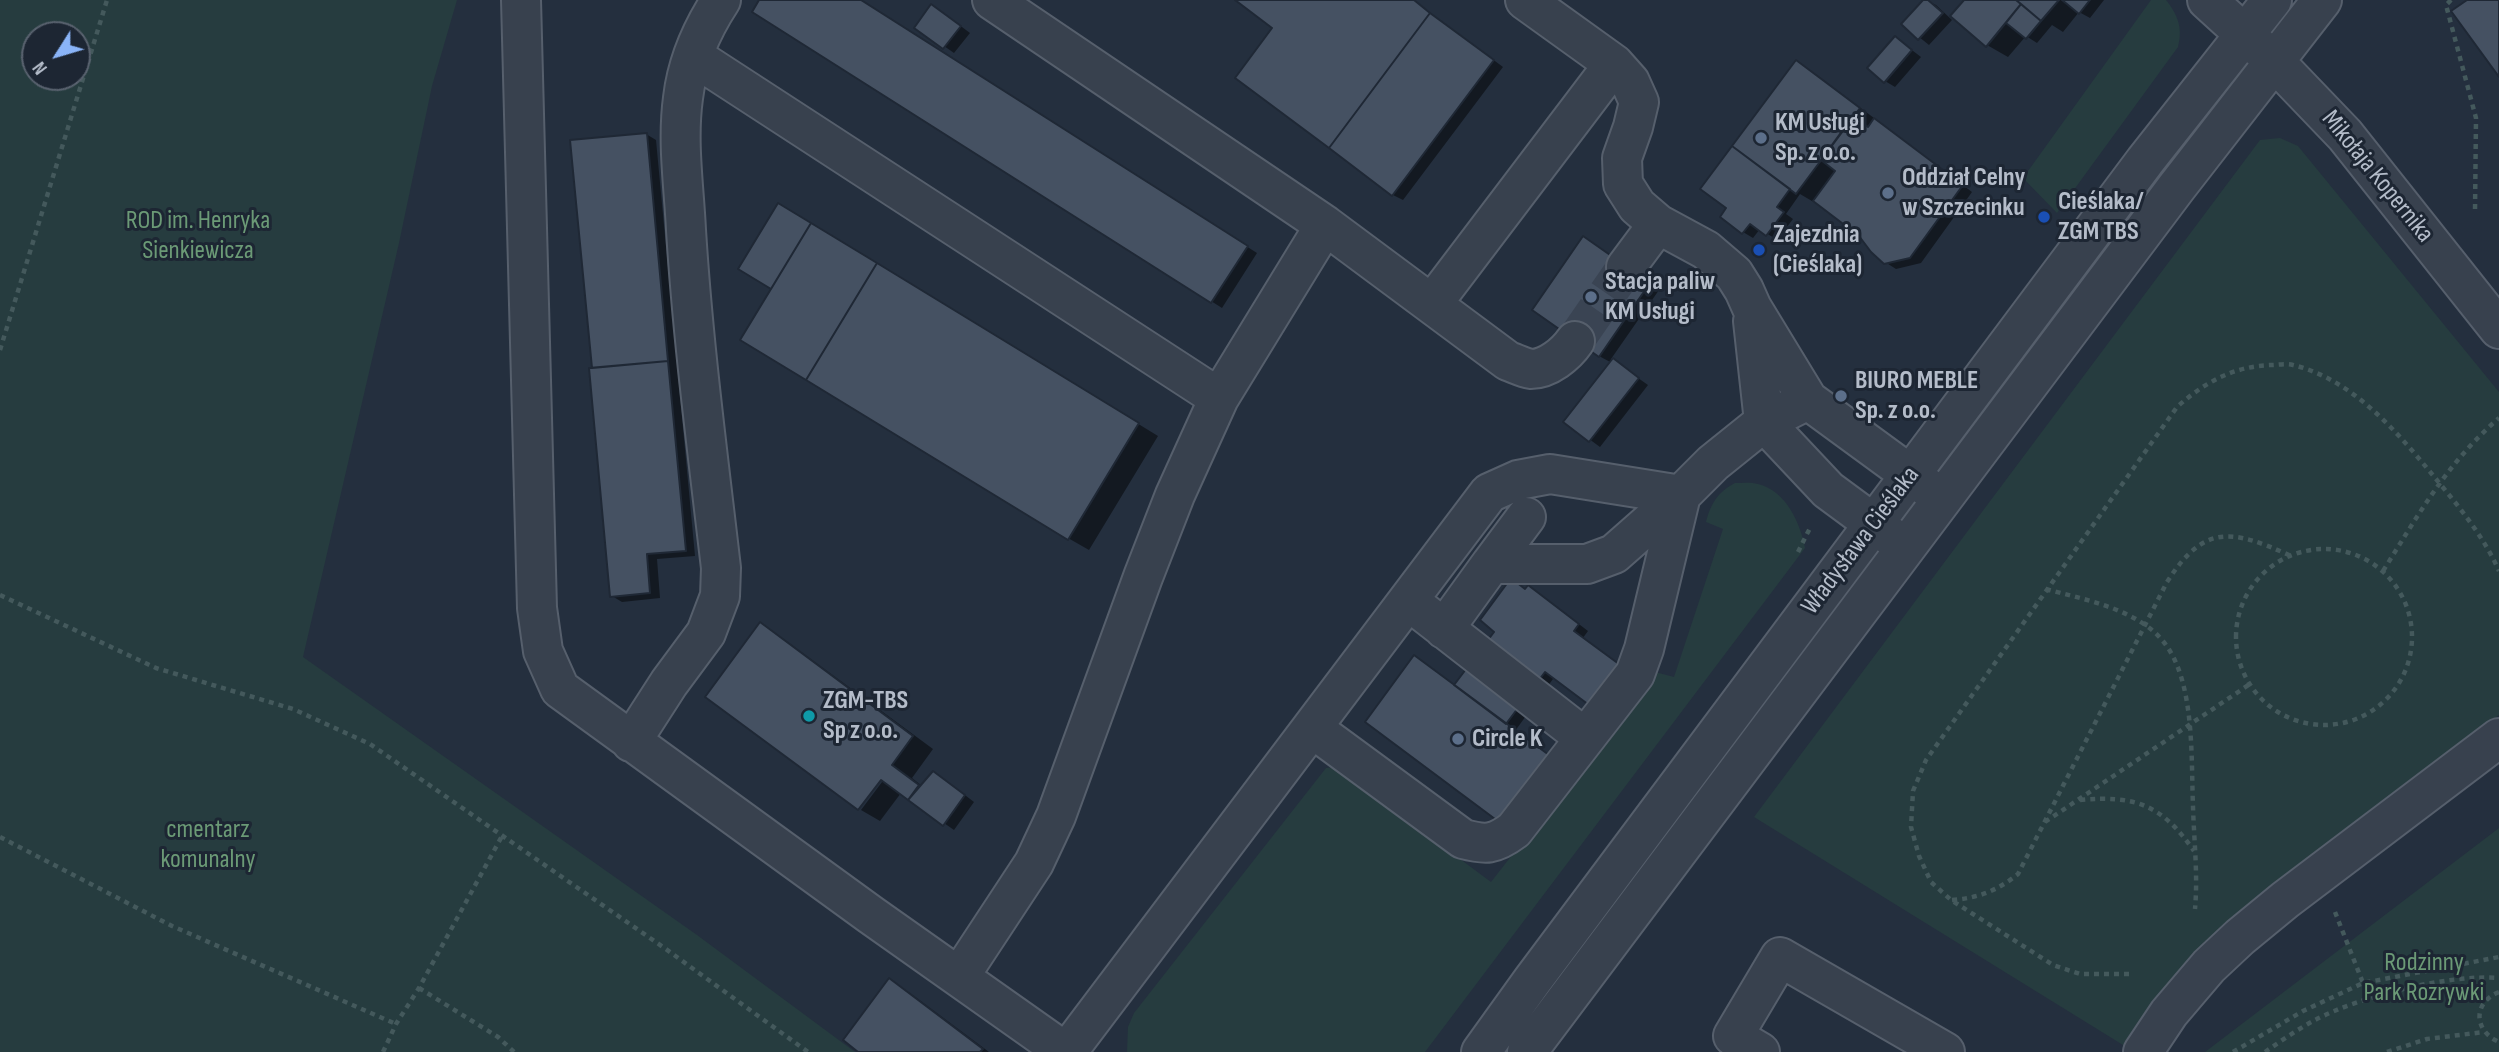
<!DOCTYPE html>
<html>
<head>
<meta charset="utf-8">
<style>
	body { margin:0 }
	#map { position:relative; width:2499px; height:1052px; overflow:hidden; background:#242f3e; font-family:"Sofia Sans Condensed",sans-serif }
	canvas { display:block }
	.north { position:absolute; left:21px; top:21px; width:70px; height:70px; box-sizing:border-box; background:#1d2633; border:2px solid #59626f; border-radius:50%; rotate:233deg; font-size:19px; font-weight:700; line-height:28px; text-align:center; color:#b4bcc9 }
	.north::after { content:''; display:block; margin:auto; width:24px; height:32px; background:#8ab4f8; clip-path:polygon(50% 0,100% 100%,50% 72%,0 100%) }
</style>
</head>
<body>
<div id="map">
<canvas width="2499" height="1052"></canvas>
<div class="north">N</div>
</div>
<script>
const ctx = document.querySelector('canvas').getContext('2d');
ctx.lineJoin = 'round';
function paint(path, color) { ctx.fillStyle = color; ctx.fill(path, 'evenodd'); }
function trace(path, color, width, dash) { ctx.strokeStyle = color; ctx.lineWidth = width; ctx.lineCap = dash ? 'butt' : 'round'; ctx.setLineDash(dash || []); ctx.stroke(path); }
function drawText(font, color, halo, rows, align = 'center') {
  ctx.font = font + ' "Sofia Sans Condensed",sans-serif'; ctx.lineWidth = 6; ctx.setLineDash([]); ctx.textBaseline = 'middle'; ctx.strokeStyle = halo; ctx.fillStyle = color; for (const [text, x, y, turn = 0] of rows) {
    ctx.save(); ctx.translate(x, y); ctx.rotate((+turn || 0) * Math.PI / 180); ctx.textAlign = isNaN(turn) ? turn : align; if (halo) ctx.strokeText(text, 0, 0); ctx.fillText(text, 0, 0); ctx.restore();
  }
}
paint(new Path2D(`
	M0,0H457L432,86L399,243L303,657L697,935L855,1052H0ZM35,35H77V77H35Z
	M2151,0H2166C2178,15 2183,28 2178,47L2057,213L2023,178Z
	M2280,138L2298,146L2499,392V715L2234,917L2195,952L2157,996L2123,1045L1754,817L2260,140Z
	M1735,483C1742,483 1751,482 1758,484C1786,491 1800,522 1805,548L1425,1052H1127L1128,1027L1134,1013L1326,768L1336,767L1491,882L1655,672L1674,677L1723,529L1706,522C1711,503 1718,492 1735,483Z
	M2499,828V1052H2205Z`), '#263c3f');
paint(new Path2D(`
	M761,0H859L1257,253L1222,308L754,11Z
	M1238,0H1413L1503,67L1403,200L1393,195L1275,28Z
	M1925,0L1936,5L1952,20L1929,45L1903,24Z
	M1966,0H2104L2090,18L2079,12L2063,32L2052,25L2037,43L2026,36L2008,57L1987,45Z
	M942,12L970,33L954,53L917,27Z
	M1896,38L1921,57L1895,87L1885,81Z
	M1797,63L1817,75L1972,192L1921,263L1896,269L1885,262L1860,234L1819,203L1817,204L1800,194L1786,214L1793,219L1777,240L1760,229L1753,238L1743,232Z
	M646,134L656,140L695,556L657,559L660,598L622,602L612,596L572,141Z
	M833,237L1158,436L1089,550L1068,538Z
	M1594,245L1659,290L1611,359L1648,385L1600,447L1566,422L1612,363L1599,356Z
	M1511,580L1526,590L1538,593L1588,631L1515,731L1455,686L1496,631Z
	M760,625L781,637L933,749L912,778L922,786L944,779L974,802L954,830L901,793L880,821L861,810L888,774Z
	M889,981L910,993L989,1052H861Z`), '#0007');
const building = new Path2D(`
	M759,0H861L1248,246L1211,303L752,12Z
	M1235,0H1414L1430,13L1329,148L1235,78L1272,28Z
	M1923,0H1928L1943,13L1918,40L1901,24Z
	M1964,0H2016L2021,4L1986,47L1950,16Z
	M2016,0H2059L2041,21Z
	M2062,0H2090L2079,14Z
	M2467,0H2499V77L2451,11Z
	M931,4L961,26L943,49L914,28Z
	M2021,4L2041,21L2026,39L2006,23Z
	M1430,13L1494,60L1392,196L1329,148Z
	M1895,36L1912,50L1884,83L1867,68Z
	M1796,60L1860,108L1796,194L1732,146Z
	M1853,116L1868,127L1874,118L1963,185L1910,258L1884,264L1871,252L1859,236L1813,201L1835,171L1821,160Z
	M647,133L668,361L592,368L570,140Z
	M1732,146L1790,189L1777,207L1784,212L1766,236L1750,224L1742,234L1720,217L1726,208L1700,189Z
	M778,203L811,223L771,289L738,269Z
	M811,223L877,263L806,380L740,340Z
	M1583,236L1650,283L1599,357L1532,310Z
	M877,263L1139,423L1068,540L806,380Z
	M1613,358L1639,378L1589,442L1563,422Z
	M668,361L686,551L647,554L650,593L610,597L589,368Z
	M1511,578L1525,589L1528,585L1579,624L1574,631L1623,667L1593,708L1545,672L1506,724L1454,685L1494,632L1480,620Z
	M760,622L913,736L892,765L919,785L908,800L881,780L858,810L705,697Z
	M1414,655L1549,755L1499,822L1365,722Z
	M933,771L965,795L943,826L908,800Z
	M889,978L983,1049L980,1052H858L843,1040Z`);
paint(building, '#455162');
trace(building, '#1f2835', 2);
trace(new Path2D(`
	M1575,341L1626,267`), '#3a4453', 38, [38, 19]);
const minor = new Path2D(`
	M521,0L537,608L543,651L560,689L871,915L1065,1052
	M992,0L1325,225L1508,361C1514,363 1524,368 1531,369C1548,369 1566,354 1575,341
	M1525,0L1614,64L1630,82L1639,102L1633,127L1622,158L1623,184L1637,206L1658,224L1706,250L1734,274L1744,290L1752,308L1808,400L1931,490
	M2207,0L2274,61L2345,135L2499,329
	M693,56L1219,398
	M1626,267L1658,224
	M1432,304L1614,64
	M1753,321L1764,422L1828,490L1893,538
	M1491,564L1526,517
	M1423,612L1585,738
	M1444,629L1491,564H1587L1614,554L1681,495
	M1312,728L1463,839C1486,845 1494,845 1514,830L1635,674L1644,649L1681,495
	M631,742L669,683L706,633L720,596L721,568C708,456 693,343 686,230C684,187 677,142 683,98C687,64 702,29 721,0
	M959,977L1034,863L1056,816L1143,577L1175,495L1219,398L1325,225
	M1067,1052L1489,493L1518,480L1550,474L1681,495L1713,463L1764,422L1808,400
	M1481,1052L1532,981L2145,161L2272,0
	M1527,1052L2176,188L2322,0
	M1760,1052L1733,1036L1780,957L1945,1052
	M2143,1052L2169,1013L2209,966L2240,937L2285,900L2499,738`);
trace(minor, '#565f6c', 42);
trace(new Path2D(`
	M2451,0L2446,5L2476,118L2475,212
	M0,350L107,0
	M2236 637a88 88 0 1 1 176 0a88 88 0 1 1-176 0Z
	M1798,552L1810,528
	M2383,571C2419,514 2447,463 2499,418
	M2046,589C2085,600 2140,609 2166,645C2195,685 2191,759 2193,807C2194,841 2198,875 2195,909
	M0,595L156,668L293,709L370,744L663,947L808,1052
	M2080,800C2136,795 2162,805 2194,851
	M2045,822L2250,684
	M0,837L172,926L396,1024
	M1952,900C1978,898 1997,891 2018,874L2167,582C2204,524 2231,529 2289,555
	M2335,912L2363,983
	M2129,974H2080L2053,965L1951,900L1931,882L1919,856L1911,827L1913,791L1926,760L2177,407C2205,382 2234,366 2272,365C2278,365 2286,363 2293,365C2354,380 2398,433 2436,479C2460,508 2484,537 2499,571
	M419,988L498,1037L514,1052
	M2499,992C2472,1003 2474,1031 2499,1042
	M383,1052L396,1024L419,988L502,836
	M2233,1052L2303,1011L2363,983L2499,957
	M2265,1052C2281,1041 2298,1029 2315,1020C2361,996 2448,974 2499,978
	M2387,1052L2427,1039L2484,1032`), '#44595c', 4.5, [5, 5]);
trace(minor, '#38414e', 38);
for (const [x, y, r, color] of [
	[1761,138,7,"#5c6f8a"],
	[1888,193,7,"#5c6f8a"],
	[2044,217,7,"#1a4fb4"],
	[1759,250,7,"#1a4fb4"],
	[1591,297,7,"#5c6f8a"],
	[1841,396,7,"#5c6f8a"],
	[809,716,7,"#0f9aa8"],
	[1458,739,7,"#5c6f8a"]
]) { const dot = new Path2D(); dot.arc(x, y, r, 0, 2 * Math.PI); ctx.fillStyle = color; ctx.fill(dot); trace(dot, '#1d2633', 2.5); }
drawText('bold 26px', '#b4bcc9', '#1d2633', [
	["KM Usługi",1775,123],
	["Sp. z o.o.",1775,153],
	["Oddział Celny",1902,178],
	["w Szczecinku",1902,208],
	["Cieślaka/",2058,202],
	["ZGM TBS",2058,232],
	["Zajezdnia",1773,235],
	["(Cieślaka)",1773,265],
	["Stacja paliw",1605,282],
	["KM Usługi",1605,312],
	["BIURO MEBLE",1855,381],
	["Sp. z o.o.",1855,411],
	["ZGM-TBS",823,701],
	["Sp z o.o.",823,731],
	["Circle K",1472,739]
], 'left');
drawText('26px', '#b4bcc9', '#1d2633', [
	["Mikołaja Kopernika",2377,177,51],
	["Władysława Cieślaka",1861,541,-53]
]);
drawText('26px', '#6b9a76', '#1d2633', [
	["ROD im. Henryka",198,221],
	["Sienkiewicza",198,251],
	["cmentarz",208,830],
	["komunalny",208,860],
	["Rodzinny",2424,963],
	["Park Rozrywki",2424,993]
]);
</script>
</body>
</html>
